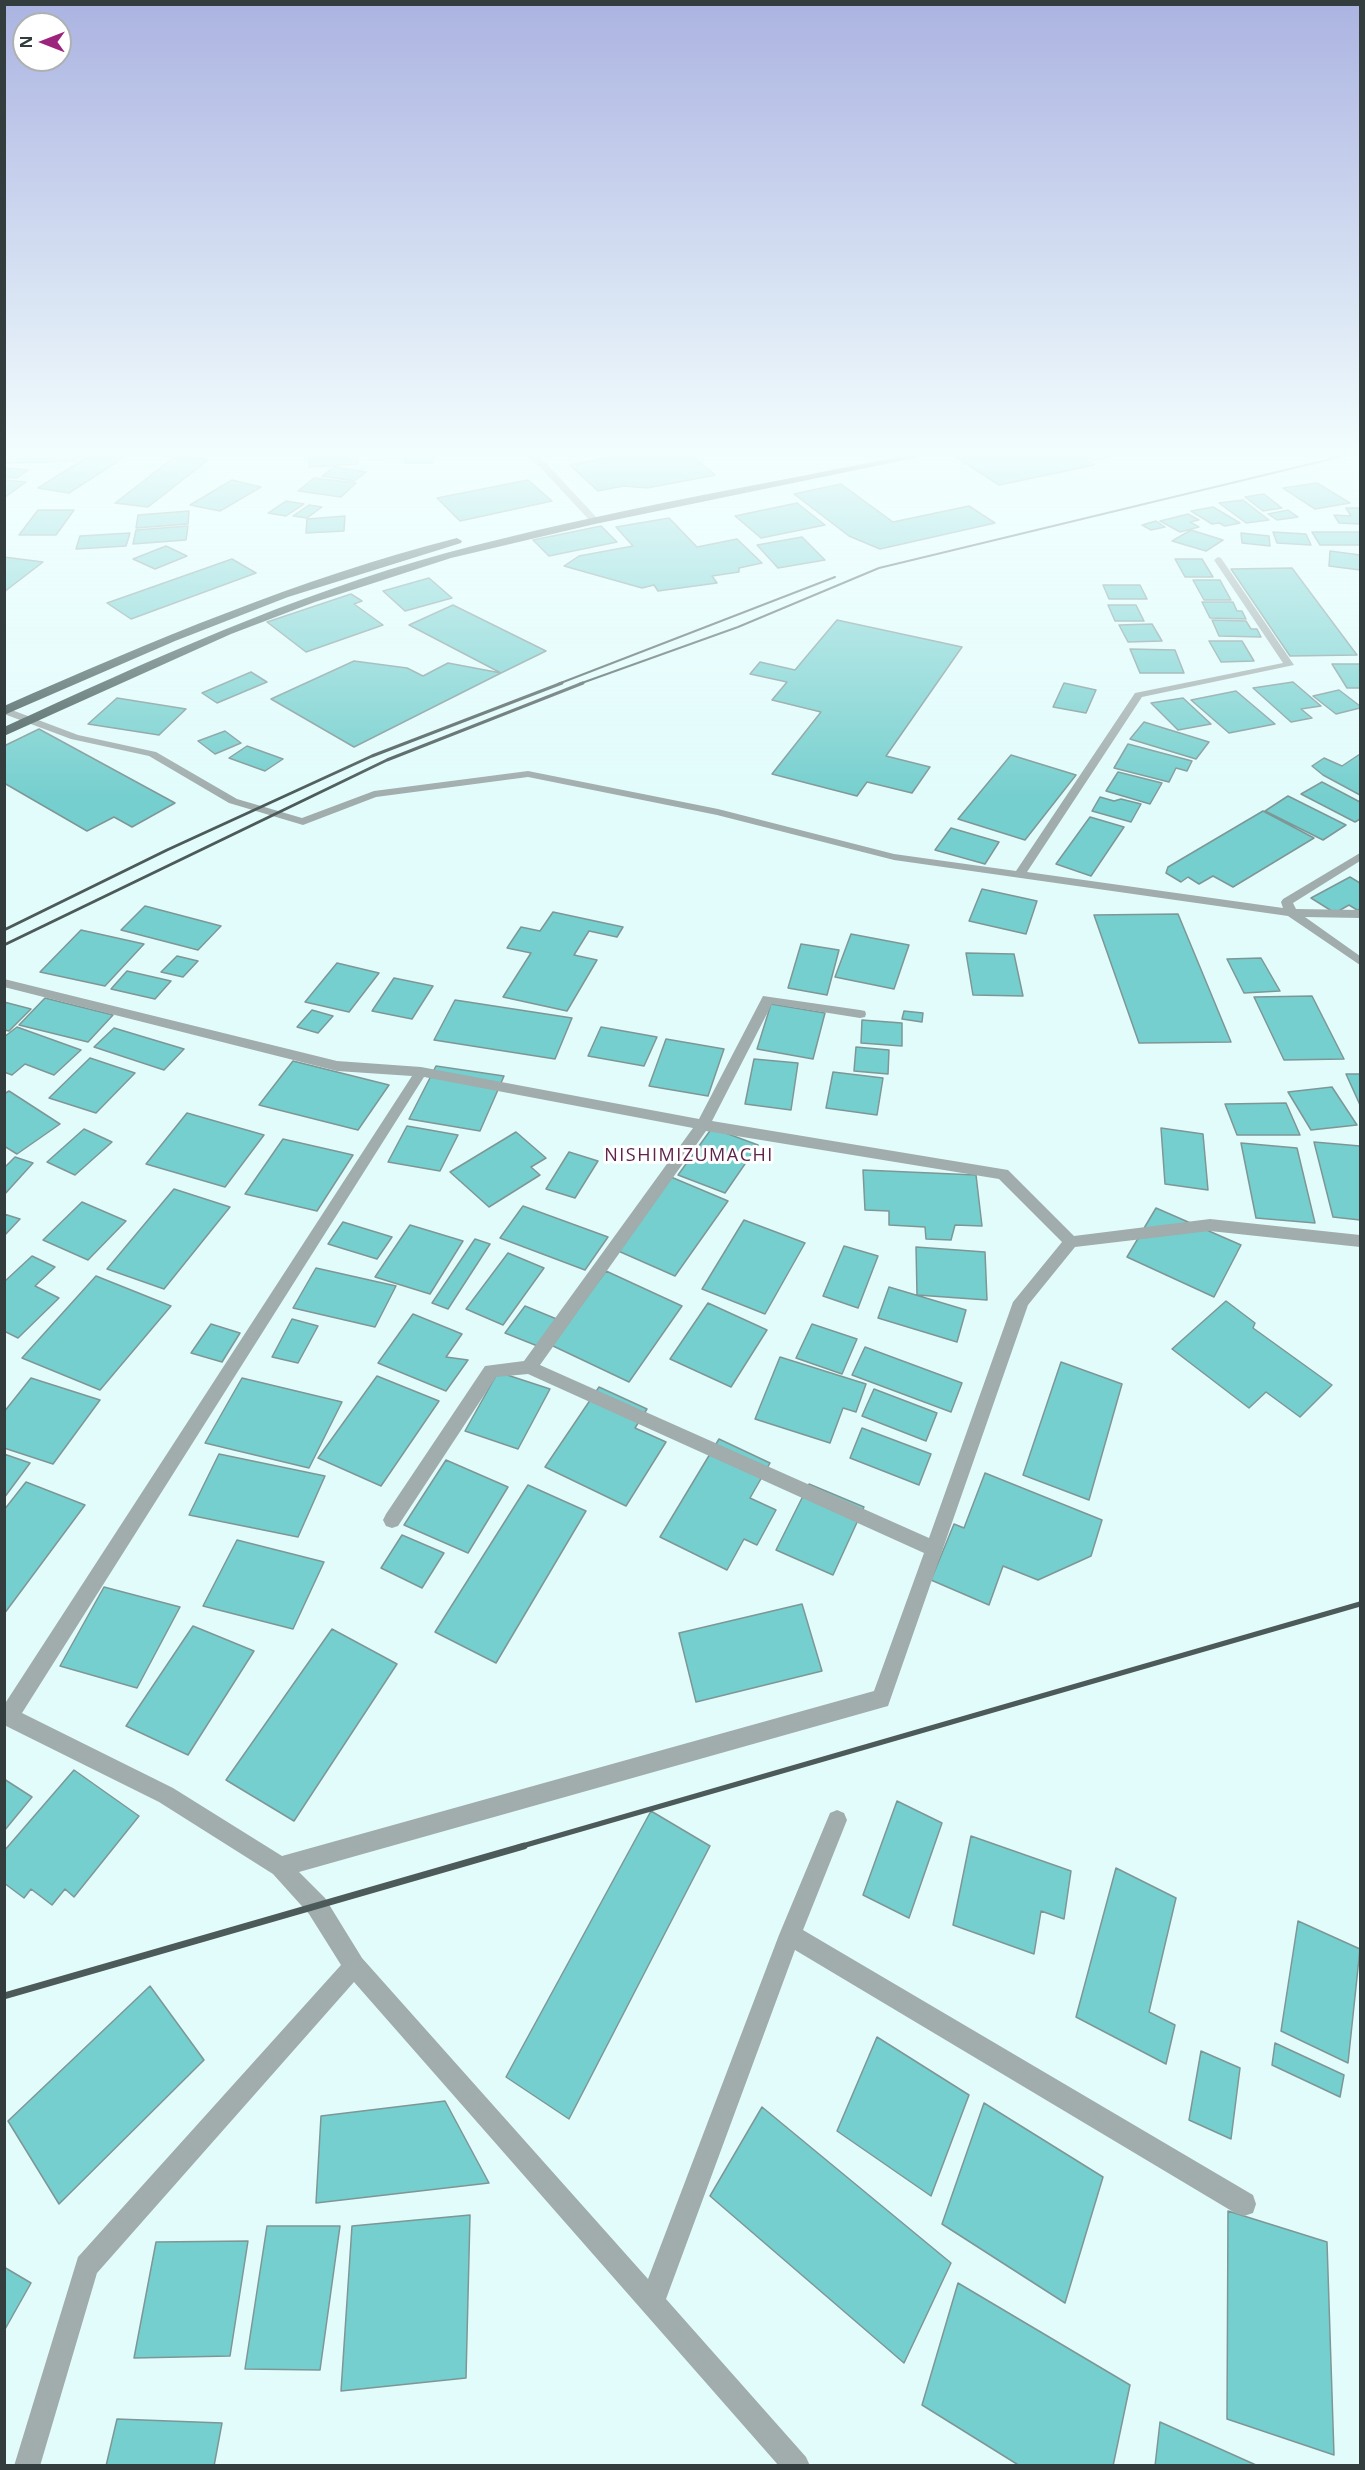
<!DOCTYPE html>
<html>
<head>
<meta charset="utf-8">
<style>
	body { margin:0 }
	#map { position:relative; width:1365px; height:2470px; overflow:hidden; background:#e2fcfc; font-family:"Open Sans",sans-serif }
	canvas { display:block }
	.frame { position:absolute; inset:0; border:6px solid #333d3d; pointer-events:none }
	.north { position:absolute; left:12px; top:12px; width:60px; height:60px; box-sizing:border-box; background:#fff; border:2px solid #adb1b1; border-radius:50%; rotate:270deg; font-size:16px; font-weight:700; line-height:24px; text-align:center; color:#333d3d }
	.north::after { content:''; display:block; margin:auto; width:21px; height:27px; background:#9d247c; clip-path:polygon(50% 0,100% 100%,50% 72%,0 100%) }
</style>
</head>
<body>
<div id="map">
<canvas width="1365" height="2470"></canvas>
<div class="frame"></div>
<div class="north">N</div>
</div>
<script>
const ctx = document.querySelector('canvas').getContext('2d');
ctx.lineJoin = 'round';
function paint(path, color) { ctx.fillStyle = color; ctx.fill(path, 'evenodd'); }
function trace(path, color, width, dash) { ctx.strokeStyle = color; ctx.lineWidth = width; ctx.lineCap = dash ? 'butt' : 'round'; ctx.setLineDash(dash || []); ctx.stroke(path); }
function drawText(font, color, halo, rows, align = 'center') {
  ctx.font = font + ' "Open Sans",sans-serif'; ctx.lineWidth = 6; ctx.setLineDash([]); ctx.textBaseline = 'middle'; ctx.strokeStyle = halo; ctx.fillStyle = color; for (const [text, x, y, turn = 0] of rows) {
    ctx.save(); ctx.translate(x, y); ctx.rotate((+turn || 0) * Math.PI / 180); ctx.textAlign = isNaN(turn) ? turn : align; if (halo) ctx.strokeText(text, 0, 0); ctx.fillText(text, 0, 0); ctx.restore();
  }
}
const building = new Path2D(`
	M13,452H80L76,461L6,463Z
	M96,452H132L69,493L38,488Z
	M369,452H398L399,458L370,460Z
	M408,452H436L432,463H404Z
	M637,452H687L715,475L647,488L624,486L598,491L570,465Z
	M988,452H1073L1094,465L999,485L958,458Z
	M1079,452H1127L1128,453L1093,460Z
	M357,454V464L309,467L310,457Z
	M176,456L208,460L148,507L115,503Z
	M334,467L366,472L354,481L322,476Z
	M6,468L28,470L17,478L4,477Z
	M314,478L356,483L341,497L298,491Z
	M4,480L26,482L4,498Z
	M232,480L261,487L220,511L190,505Z
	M528,480L552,501L460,521L437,498Z
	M1317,483L1350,503L1315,509L1283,488Z
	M841,484L893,522L969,506L995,523L880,549L849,536L794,494Z
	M1264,494L1282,508L1263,511L1245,497Z
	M1243,500L1269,520L1246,523L1219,503Z
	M286,501L304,504L286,516L268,513Z
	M797,503L825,525L761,538L735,516Z
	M309,505L322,507L307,518L293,516Z
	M1213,507L1240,523L1225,526L1219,523L1212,524L1191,511Z
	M1346,508H1360V524L1339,523L1334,515L1351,516Z
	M38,510H74L56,535H19Z
	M1288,510L1298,517L1277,520L1268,514Z
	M189,511L188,524L136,528L138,515Z
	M1188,514L1199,520L1190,522L1199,527L1180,532L1160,521Z
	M345,516L344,531L306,533L307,519Z
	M669,518L697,547L737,539L762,563L739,568V572L712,576L717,583L658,591L654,585L642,588L564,566L579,556L633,546L616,527Z
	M1156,521L1165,527L1151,530L1142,525Z
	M188,526L186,540L133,544L136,530Z
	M601,526L617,542L549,556L533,540Z
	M1191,530L1223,540L1206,551L1172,541Z
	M1273,532L1306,534L1311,545L1277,543Z
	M1312,532H1360V545H1320Z
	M130,533L126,546L76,549L80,536Z
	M1241,533L1269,536L1270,546L1242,543Z
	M802,537L825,560L778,568L757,545Z
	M166,546L187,556L155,569L133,559Z
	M1330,551L1360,555V570L1329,566Z
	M4,557L43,562L4,592Z
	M232,559L256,573L131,619L107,603Z
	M1175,559H1202L1213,577H1185Z
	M1292,568L1357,655L1290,656L1231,569Z
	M429,578L452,598L405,611L383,591Z
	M1193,580H1220L1231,600H1204Z
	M1103,585H1140L1147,599H1109Z
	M351,594L362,601L354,604L383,625L306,652L267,622Z
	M1202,602H1233L1237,611H1242L1246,619L1210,618Z
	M453,605L546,651L501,673L409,625Z
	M1108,605H1136L1144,621H1115Z
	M837,620L962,647L886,756L930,767L912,793L867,782L857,796L772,774L821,712L772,700L787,682L750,674L760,662L795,670Z
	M1212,620L1246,621L1251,629H1257L1261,637L1219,636Z
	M1152,624L1162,641L1128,642L1119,625Z
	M1209,641H1242L1254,661L1221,662Z
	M1130,649L1175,650L1184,673H1140Z
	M354,661L407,668L423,676L448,663L501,673L354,747L271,699Z
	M1332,664H1360V688H1347Z
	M251,672L267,682L217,703L202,693Z
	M1293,682L1321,706L1301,709L1312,718L1291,722L1253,688Z
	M1064,683L1096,690L1086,713L1053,707Z
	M1339,690L1360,706V708L1336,714L1313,696Z
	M1236,691L1275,724L1229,733L1191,700Z
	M117,698L186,709L159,735L88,724Z
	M1183,698L1211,724L1178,730L1151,703Z
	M1144,722L1209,742L1196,759L1130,739Z
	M39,729L175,803L132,827L114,817L87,831L4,783V746Z
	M225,731L241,743L215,754L198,741Z
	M1128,744L1192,761L1187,771L1176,768L1169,782L1114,768Z
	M247,746L283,759L265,771L229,758Z
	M1360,754V795L1323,775L1312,766L1324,758L1342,766Z
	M1011,755L1076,775L1025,840L958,819Z
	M1118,772L1162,783L1150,804L1106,791Z
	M1322,782L1360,802V819L1355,822L1301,794Z
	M1288,796L1346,825L1323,840L1265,811Z
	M1100,797L1114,801L1121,799L1141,804L1131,822L1092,811Z
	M1263,811L1314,838L1233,887L1213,876L1199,884L1188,877L1181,882L1166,873L1168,867Z
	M1090,817L1124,827L1091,876L1056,864Z
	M951,828L999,842L985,864L935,850Z
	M1350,877L1360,883V909L1357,910L1349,905L1335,913L1311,898Z
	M982,889L1037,901L1026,934L969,921Z
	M145,906L221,926L198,950L121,930Z
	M553,912L623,927L617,937L589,931L574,955L597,960L567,1011L503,997L531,953L507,948L521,927L540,931Z
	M1178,914L1231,1042L1139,1043L1094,915Z
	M81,930L144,944L105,986L40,972Z
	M851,934L909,945L894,989L835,977Z
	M801,944L839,950L827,995L788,988Z
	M966,953L1014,954L1023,996L973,995Z
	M177,956L198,961L183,977L161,972Z
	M1261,958L1280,991L1244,993L1227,959Z
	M337,963L379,973L349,1012L305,1002Z
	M127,971L171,981L155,999L111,989Z
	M394,978L433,986L412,1019L372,1011Z
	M1312,996L1344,1059L1284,1060L1254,997Z
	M45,998L113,1015L88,1042L19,1025Z
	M455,1000L572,1018L555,1059L434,1040Z
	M4,1002L31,1009L9,1031L4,1030Z
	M771,1004L825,1013L813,1059L757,1049Z
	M312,1010L333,1016L318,1033L297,1027Z
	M904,1011L923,1013L922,1022L902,1019Z
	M862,1020L902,1023V1046L861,1043Z
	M17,1027L81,1050L54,1075L25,1064L12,1075L4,1072V1037Z
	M601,1027L657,1037L644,1066L588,1056Z
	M114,1028L184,1049L164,1070L94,1047Z
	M666,1039L724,1049L708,1096L649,1086Z
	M856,1047L889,1050L888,1074L854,1071Z
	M90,1058L135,1073L96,1113L49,1098Z
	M754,1059L798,1063L791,1110L745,1104Z
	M293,1061L389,1085L358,1130L259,1105Z
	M436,1066L504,1076L480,1131L409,1119Z
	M833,1072L883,1078L877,1115L826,1108Z
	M1346,1074H1360V1105Z
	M1332,1087L1357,1125L1311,1130L1288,1092Z
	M9,1091L60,1124L17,1154L4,1146V1094Z
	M1286,1103L1300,1135H1237L1225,1104Z
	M187,1113L264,1135L225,1187L146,1164Z
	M407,1126L458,1135L440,1171L388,1162Z
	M712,1128L758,1145L725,1193L678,1175Z
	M1161,1128L1203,1134L1208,1190L1165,1184Z
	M84,1129L112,1142L75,1175L47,1162Z
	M516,1132L546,1158L531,1167L540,1175L489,1207L450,1172Z
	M283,1139L353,1155L317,1211L245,1194Z
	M1314,1142L1360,1146V1220L1333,1217Z
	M1241,1143L1297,1148L1315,1223L1256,1218Z
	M569,1152L598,1161L575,1198L546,1189Z
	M15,1157L33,1163L4,1195V1168Z
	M863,1170L976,1175L982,1226L955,1225L951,1240L926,1239L925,1227L889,1225V1211L865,1210Z
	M671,1177L728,1201L675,1276L616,1250Z
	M174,1189L230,1207L164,1289L107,1269Z
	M82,1202L126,1221L88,1260L43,1240Z
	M523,1206L608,1237L585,1270L500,1238Z
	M1156,1208L1241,1245L1214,1297L1127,1257Z
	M4,1214L20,1219L4,1236Z
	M744,1220L805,1243L765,1314L702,1289Z
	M343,1222L392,1237L377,1259L328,1244Z
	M410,1225L463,1241L430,1294L375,1277Z
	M475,1239L490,1244L448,1309L432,1303Z
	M844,1246L878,1256L858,1308L823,1296Z
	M916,1247L985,1252L987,1300L917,1295Z
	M508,1253L544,1268L503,1325L466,1309Z
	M32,1256L55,1267L35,1286L59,1298L18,1338L4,1331V1282Z
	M316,1268L396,1286L375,1327L293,1308Z
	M606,1271L682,1306L629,1382L551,1345Z
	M96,1276L171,1306L100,1390L22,1358Z
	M889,1287L966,1310L957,1342L878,1318Z
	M1226,1301L1255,1323L1253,1328L1332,1385L1300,1417L1266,1392L1249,1408L1172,1349Z
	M708,1303L767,1330L731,1387L670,1359Z
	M525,1306L559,1320L540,1347L505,1333Z
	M413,1314L462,1334L446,1357L468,1360L446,1391L378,1363Z
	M292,1319L318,1326L298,1363L272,1357Z
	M211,1324L240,1333L222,1362L191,1353Z
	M812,1324L857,1339L842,1374L796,1358Z
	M865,1347L962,1383L951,1412L852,1375Z
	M780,1357L866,1384L856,1412L843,1408L830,1443L755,1419Z
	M1061,1362L1122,1384L1089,1500L1023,1475Z
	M498,1372L550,1389L518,1449L465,1431Z
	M377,1376L439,1401L381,1486L318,1458Z
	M31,1378L100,1400L53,1464L4,1448V1412Z
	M242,1378L342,1402L309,1468L205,1443Z
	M599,1387L647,1409L635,1428L666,1442L626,1506L545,1467Z
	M874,1389L937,1413L926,1441L862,1416Z
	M862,1428L931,1454L919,1485L850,1458Z
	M719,1439L770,1463L750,1498L776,1510L757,1545L744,1539L727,1570L660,1537Z
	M4,1454L30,1463L4,1498Z
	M219,1454L325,1476L298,1537L189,1515Z
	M446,1460L508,1487L468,1553L404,1525Z
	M985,1473L1102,1520L1091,1556L1038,1580L1003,1566L989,1605L931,1580L954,1524L964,1528Z
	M26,1482L85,1505L4,1614V1510Z
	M809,1484L864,1507L833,1575L776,1550Z
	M528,1485L586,1511L496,1663L435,1632Z
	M402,1535L444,1553L422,1588L381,1568Z
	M237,1540L324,1562L293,1629L203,1606Z
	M104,1587L180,1607L137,1688L60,1666Z
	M802,1604L822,1671L696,1702L679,1633Z
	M193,1626L254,1651L188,1755L126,1726Z
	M332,1629L397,1664L294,1821L226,1780Z
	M74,1770L139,1816L74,1897L65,1889L52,1905L31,1889L24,1898L4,1883V1851Z
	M4,1779L32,1797L4,1831Z
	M897,1801L942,1823L909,1918L863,1895Z
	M651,1811L710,1846L569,2119L506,2077Z
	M971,1836L1071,1871L1064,1919L1041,1911L1034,1954L953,1925Z
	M1116,1868L1176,1898L1149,2012L1175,2025L1166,2064L1076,2017Z
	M1298,1921L1360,1949L1348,2063L1281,2031Z
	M150,1986L204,2060L59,2204L8,2121Z
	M877,2037L969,2095L931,2196L837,2131Z
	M1275,2043L1344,2075L1340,2097L1272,2065Z
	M1201,2051L1240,2068L1231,2139L1189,2120Z
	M445,2101L489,2183L316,2203L321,2116Z
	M984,2103L1103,2177L1065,2303L942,2224Z
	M762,2107L951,2263L904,2363L710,2196Z
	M1228,2211L1327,2242L1334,2455L1227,2419Z
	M470,2215L466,2378L341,2391L352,2226Z
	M267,2226H340L320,2370L245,2369Z
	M248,2241L230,2356L134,2358L156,2242Z
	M4,2267L31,2283L4,2331Z
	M958,2283L1130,2385L1113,2466H1020L922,2405Z
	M117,2419L222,2423L214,2466H106Z
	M1160,2422L1256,2465V2466H1155Z`);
paint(building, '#75cfce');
trace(building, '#7e9796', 1.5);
paint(new Path2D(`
	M523,452H532L547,464L598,519V523H592L541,468Z
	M1218,557L1221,558L1294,665L1142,697L1027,872L1283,908L1281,902L1283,899L1360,853V861L1293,903L1296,909L1360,910V918L1305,917L1360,956V965L1288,916L894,860L717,815L528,777L376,797L303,825L229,803L149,756L71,739L4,714V707L78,735L156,752L237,799L302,818L374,791L528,771L718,809L894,854L1016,871L1135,693L1283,663L1214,560Z
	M4,979L337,1061L421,1067L699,1119L763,996L860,1010L865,1011L866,1014L865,1017L860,1018L772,1004L712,1121L1008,1170L1074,1236L1210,1219L1360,1235V1247L1210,1231L1075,1247L1028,1305L888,1706L299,1872L325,1898L362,1958L648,2279L779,1935L830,1813L837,1810L844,1813L847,1820L803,1930L1253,2195L1256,2204L1253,2213L1244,2216L1235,2213L795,1950L666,2299L806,2457L810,2466H779L354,1982L97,2273L40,2466H14L78,2257L341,1965L309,1914L273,1874L159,1802L4,1725V1705L412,1076L337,1071L4,987ZM424,1077L693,1128L524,1361L485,1366L386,1514L383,1520L386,1526L392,1528L398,1526L496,1377L528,1374L924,1553L874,1691L282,1856L173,1788L22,1713ZM706,1131L999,1179L1062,1242L1013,1302L929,1538L540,1365Z`), '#a1acac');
paint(new Path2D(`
	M924,452H943L595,524L451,558L315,602L231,634L4,736V727C148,661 292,595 446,553C603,511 765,484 924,452Z
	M457,538L462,541L461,543L288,597L175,641L4,715V706C152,641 300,578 457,538Z`), '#435a59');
trace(new Path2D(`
	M558,684L835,577
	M579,684L738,627L879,568L1360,452`), '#4d5a5a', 2);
trace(new Path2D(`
	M4,930L167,850L372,756L562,683
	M4,945L387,760L583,683`), '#4d5a5a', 3);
trace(new Path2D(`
	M519,1847L1360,1604`), '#4d5a5a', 5);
trace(new Path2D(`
	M4,1996L524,1846`), '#4d5a5a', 7);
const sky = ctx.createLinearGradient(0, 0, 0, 798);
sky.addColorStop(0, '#abb3e1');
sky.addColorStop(0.57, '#f2fefe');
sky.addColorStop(1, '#f2fefe00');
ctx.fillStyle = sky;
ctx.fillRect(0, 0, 1365, 798);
ctx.letterSpacing = '1.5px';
drawText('18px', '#5e244c', '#fff', [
	["NISHIMIZUMACHI",689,1156]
]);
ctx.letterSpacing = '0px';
</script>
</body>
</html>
